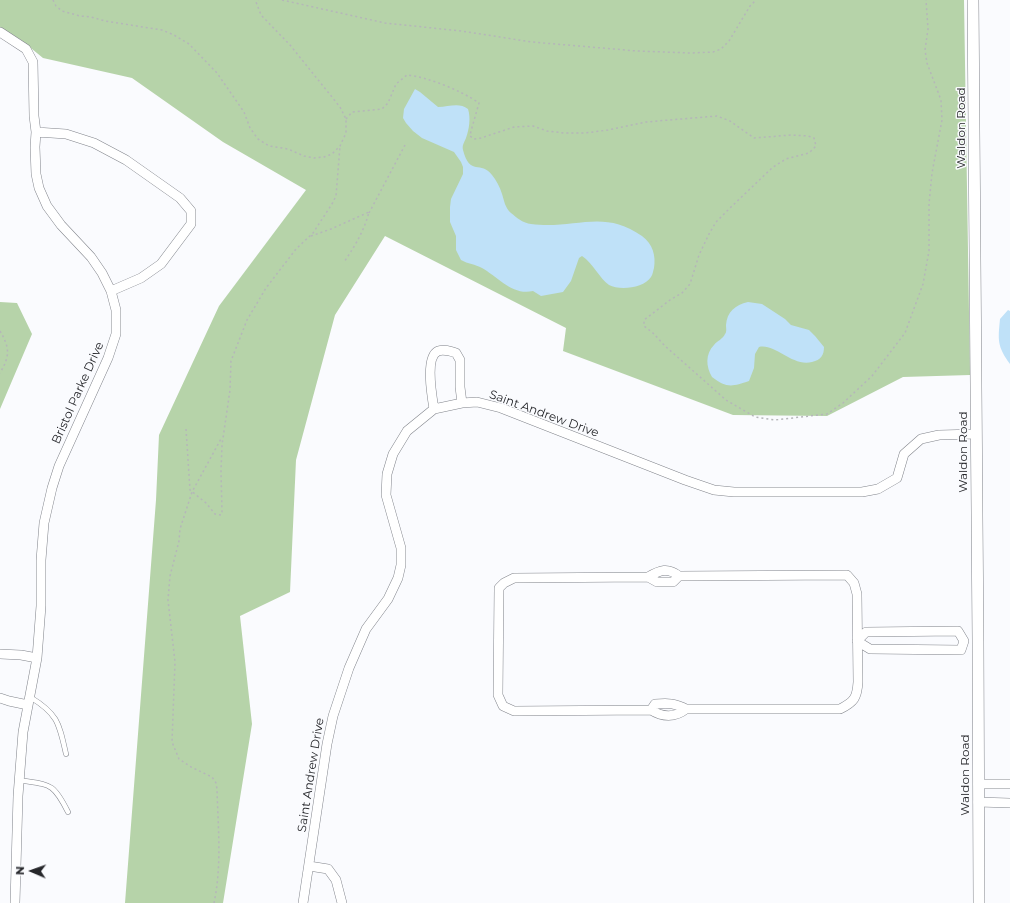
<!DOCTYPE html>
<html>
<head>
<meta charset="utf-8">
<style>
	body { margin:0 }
	#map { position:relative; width:1010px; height:903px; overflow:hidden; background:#fafbfe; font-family:Montserrat,sans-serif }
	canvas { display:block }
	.north { position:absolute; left:12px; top:851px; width:40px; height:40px; -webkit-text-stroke:3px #fafbfe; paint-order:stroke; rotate:272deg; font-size:11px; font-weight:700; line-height:16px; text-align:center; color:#25262a }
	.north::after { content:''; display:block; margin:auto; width:14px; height:18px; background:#25262a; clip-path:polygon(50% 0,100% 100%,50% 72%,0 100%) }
</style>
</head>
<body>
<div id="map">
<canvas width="1010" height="903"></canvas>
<div class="north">N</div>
</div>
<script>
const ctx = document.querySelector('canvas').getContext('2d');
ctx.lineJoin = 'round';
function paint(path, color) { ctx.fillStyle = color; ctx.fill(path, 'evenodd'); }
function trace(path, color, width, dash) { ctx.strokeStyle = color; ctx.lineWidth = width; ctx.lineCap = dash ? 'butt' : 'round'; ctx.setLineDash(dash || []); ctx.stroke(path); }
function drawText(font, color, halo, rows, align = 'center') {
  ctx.font = font + ' Montserrat,sans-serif'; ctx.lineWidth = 3; ctx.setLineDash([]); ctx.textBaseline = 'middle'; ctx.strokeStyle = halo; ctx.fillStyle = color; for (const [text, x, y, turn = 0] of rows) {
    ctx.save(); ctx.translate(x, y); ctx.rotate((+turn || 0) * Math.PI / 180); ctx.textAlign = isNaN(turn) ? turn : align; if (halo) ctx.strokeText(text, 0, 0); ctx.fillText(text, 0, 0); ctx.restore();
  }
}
paint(new Path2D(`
	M0,0H964L970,375L903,377L827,416L733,415L563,351L566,328L385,236L335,315L296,460L290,592L240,616L252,724L223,903H125L156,500L159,435L219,306L306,190L223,142L132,78L43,58L21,40L0,27Z
	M0,302L17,303L32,334L0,409Z`), '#b6d3a9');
paint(new Path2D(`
	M415,89L420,92L438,107C449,107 459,102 468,109C471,118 469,130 466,138C464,143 462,145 463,150C470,177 481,160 492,175C496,180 500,187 502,194C504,200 505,208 511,213C517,218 523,223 531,224C574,230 603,208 642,236C653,244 656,256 654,268C653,271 653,274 651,277C644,288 620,291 609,285C600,279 593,263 582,256L579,258L571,281L563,292L541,296L533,291C513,296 498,277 482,268C475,264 468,264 461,260L456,250V236L450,222V207L451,199L463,174V167L461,162L454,152L422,138L413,131L406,123L403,118L404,109Z
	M748,302L762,304L785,319L791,325L809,330L815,336L824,347C824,355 821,360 812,362C792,367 775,343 759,347L755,354L754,368L749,381C732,387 726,388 712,377C706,367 705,354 714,345C717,341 723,339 725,334C727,332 726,328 726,325C727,312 735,305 748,302Z
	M1008,310L1010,311V364C997,346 998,340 1000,319Z`), '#bfe1f8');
const service = new Path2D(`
	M30,697C58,714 59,723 66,754
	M19,780C50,785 53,782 68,812`);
const minor = new Path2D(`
	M0,32L26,49L33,62L34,116L36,132L35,147L36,174L39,188L47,206L61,225L91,257L102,273L111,291L116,310V334L108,358L59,466L52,488L44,523L41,560V606L37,658L23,732L18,796L15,903
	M36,132L66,134L94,143L126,160L180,198L191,211V224L161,264L141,278L111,291
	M434,409C432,397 425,357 438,351C444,349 450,351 456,353L460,360V387L462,403
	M679,576L673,582H657L648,577C660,570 668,567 679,576L847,575L854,583L857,594L858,682C857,698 854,702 840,709H686
	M648,577L514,578L504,583L499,588L498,695L503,706L514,711L651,710C662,717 675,718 686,709C675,703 668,703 655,704L651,710
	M958,631L964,641L961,650L870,649L857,641L866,632Z
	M0,654L21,655L37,658
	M0,698L9,701L28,705
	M978,784H1010
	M978,802L1010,803
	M309,866L328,869L336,880L342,903
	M303,903L327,744L333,716L349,668L366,629L388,599L398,578L401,565V548L386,495L387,474L393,454L407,431L434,409L462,403L477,402L501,408L685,480L714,490L734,492H862L878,489L897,478L904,454L921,439L939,435L976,434`);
const tertiary = new Path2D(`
	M973,0L978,641L979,903`);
trace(service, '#81848b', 5.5);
trace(minor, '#81848b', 10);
trace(tertiary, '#81848b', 12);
trace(new Path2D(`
	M53,0L56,6L62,11L80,16L91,17L105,21L162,30L174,35L189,44L217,73L244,112L250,128L258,139L269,146L288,149L304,156L314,158L324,157L332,154L340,146L346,133V119L340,107L290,45L261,15L256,2L258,0
	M282,0L385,23L461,31L532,42L637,51L691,53L713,52L721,49L729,41L750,6L756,0
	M346,119L352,112L382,109L388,103L396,84L407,75C428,77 462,91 479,103L471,131L470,136L474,139L481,138L514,127L533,126L547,131L564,133H585L608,130L646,122L717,116L730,121L754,138L791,135L808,136L814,138L816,146L809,153L786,159L773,167L730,208L716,222L709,234L699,255L690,284L682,293L670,300L644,320V326L653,333L665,346L726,400L755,417L775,420L827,414L843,403L872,376L905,333L923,284L929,251V204L932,173L942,120L941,100L927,63L925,50L928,29L926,0
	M369,213L405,145
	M311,236L331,229L369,212C364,231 355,246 344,262
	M0,331C10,348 10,356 0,373
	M186,429L190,490L206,503L215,514L221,515L222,512L221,471L222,445L230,390L231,361L247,320L266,288L296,249L313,233L332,204L336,196L340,146
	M214,903C222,865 218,827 217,789L216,783L212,777L191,767L179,759L172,742L175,662L168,600L170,576L179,541L180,529L192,492L222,437`), '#b5b6b9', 1.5, [2, 3]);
trace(service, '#fff', 4.5);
trace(minor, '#fff', 9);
trace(tertiary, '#fff', 11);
drawText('12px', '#25262a', '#fafbfe', [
	["Waldon Road",961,128,-90],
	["Bristol Parke Drive",78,393,-66],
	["Saint Andrew Drive",544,414,20],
	["Waldon Road",963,452,-90],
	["Saint Andrew Drive",311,775,-81],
	["Waldon Road",965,775,-90]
]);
</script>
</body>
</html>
